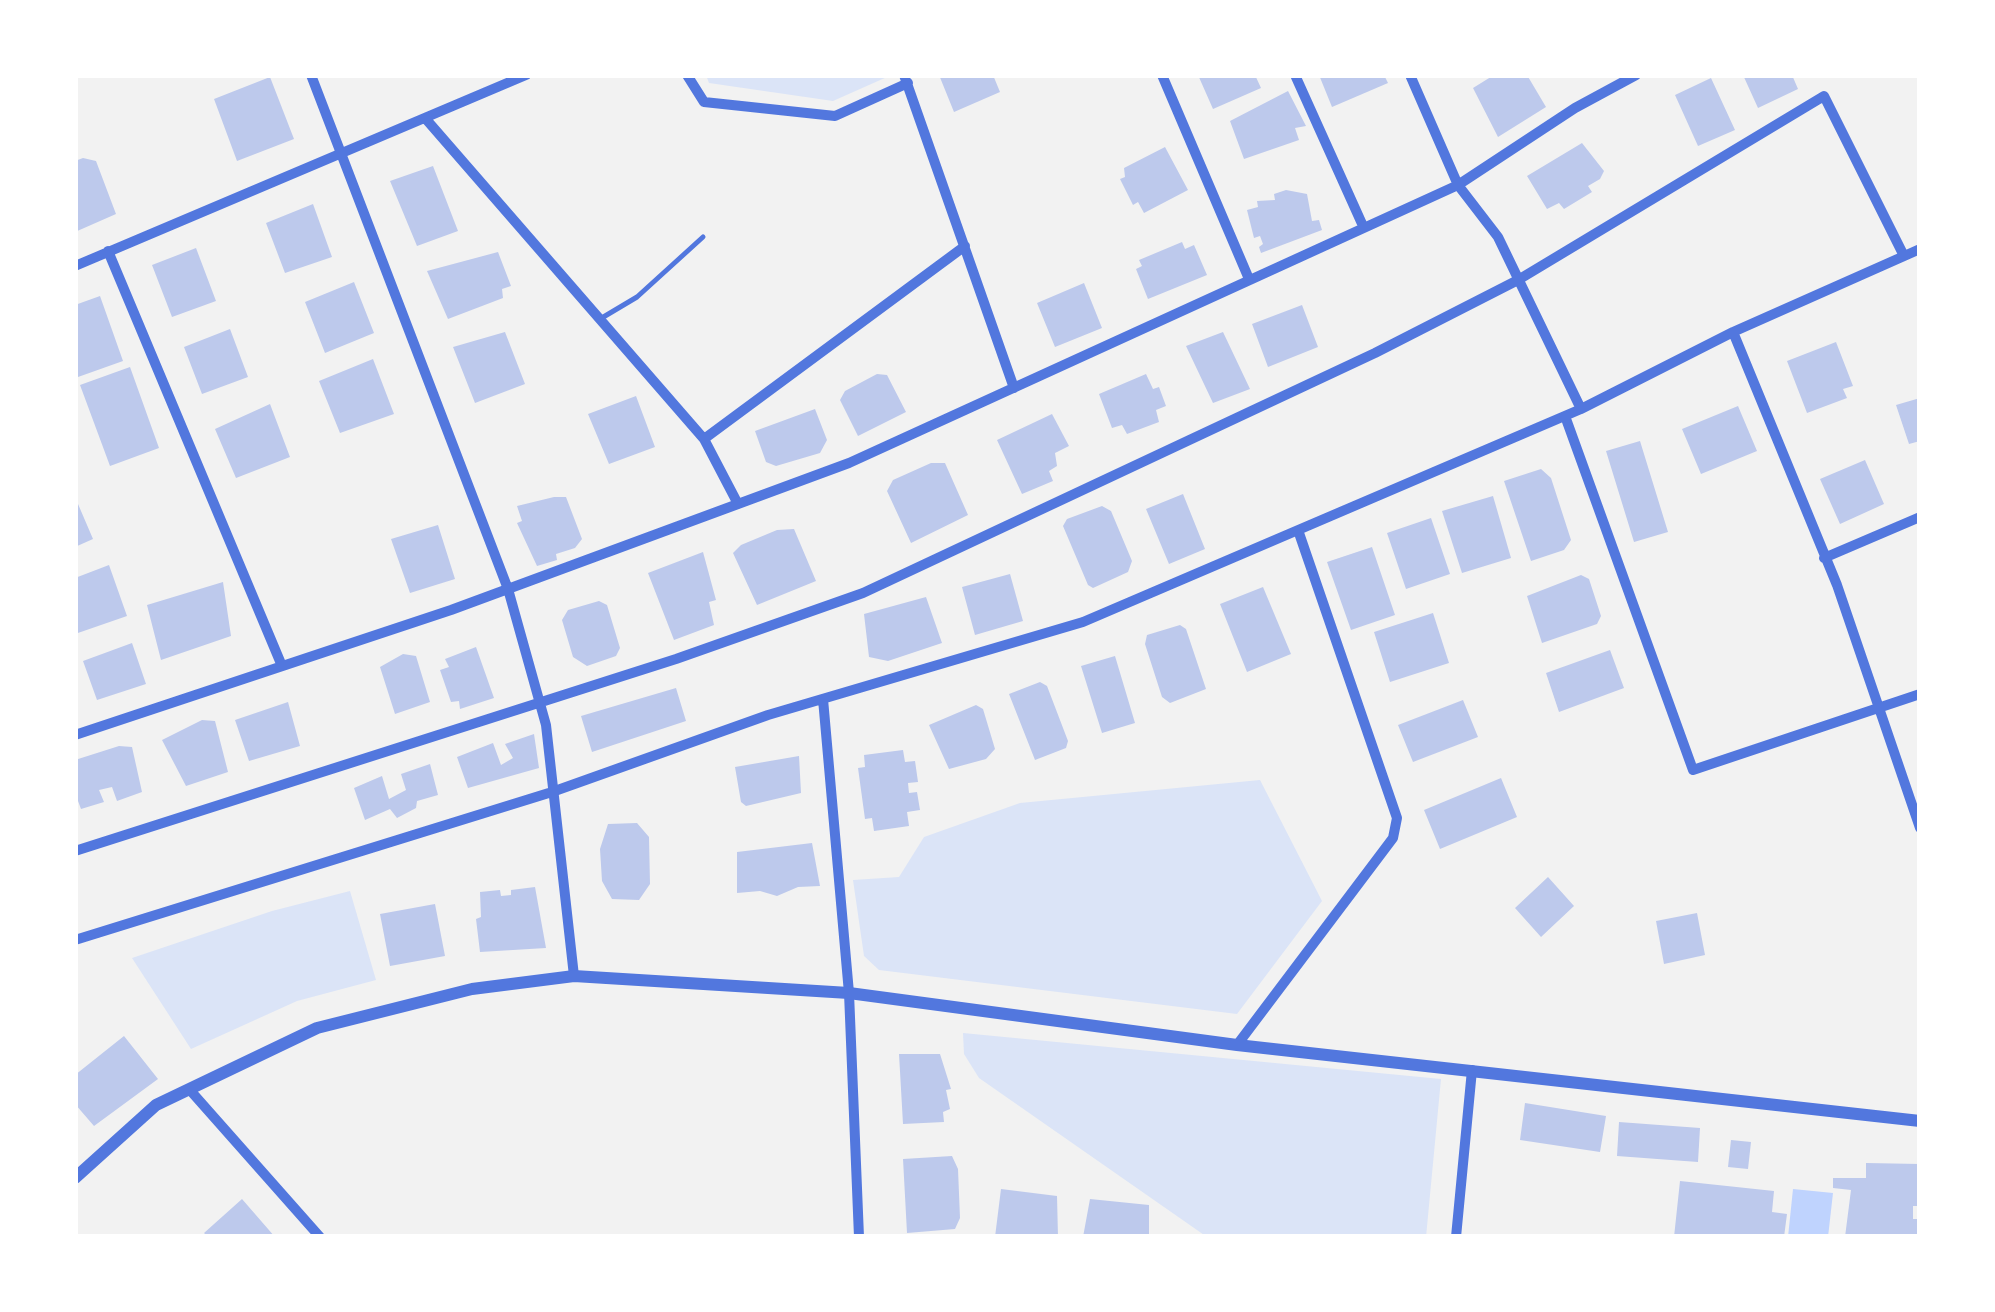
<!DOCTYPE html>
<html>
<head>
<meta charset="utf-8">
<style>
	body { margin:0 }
	#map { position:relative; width:1995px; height:1312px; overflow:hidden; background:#f2f2f2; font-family:"Noto Sans",sans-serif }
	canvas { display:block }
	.frame { position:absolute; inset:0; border:78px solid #fff; pointer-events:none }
</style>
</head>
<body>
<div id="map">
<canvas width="1995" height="1312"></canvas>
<div class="frame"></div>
</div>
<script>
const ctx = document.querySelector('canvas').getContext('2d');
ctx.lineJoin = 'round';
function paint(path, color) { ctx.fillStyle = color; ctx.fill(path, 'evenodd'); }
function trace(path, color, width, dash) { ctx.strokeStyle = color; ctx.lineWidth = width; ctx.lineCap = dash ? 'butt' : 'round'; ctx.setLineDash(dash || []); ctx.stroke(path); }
paint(new Path2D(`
	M706,75H887V77L833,101L709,83Z
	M1260,780L1322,901L1237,1014L879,970L864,956L853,880L899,877L924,837L1020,803Z
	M350,891L376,980L297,1001L191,1049L132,958L272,911Z
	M963,1033L1441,1079L1426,1237H1207L979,1078L964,1054Z`), '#dbe4f7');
paint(new Path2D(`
	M1793,1189L1833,1193L1828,1237H1788Z`), '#bfd3fe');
paint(new Path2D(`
	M939,75H993L1000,92L954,112Z
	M1198,75H1255L1261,88L1213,109Z
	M1319,75H1384L1388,83L1332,107Z
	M1494,75H1527L1546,107L1498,137L1473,88Z
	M1743,75H1792L1798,89L1758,108Z
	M270,77L294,139L237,161L214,99Z
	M1711,78L1735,130L1698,146L1675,95Z
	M1288,91L1306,126L1295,128L1299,140L1244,159L1230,121Z
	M1582,143L1604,171L1600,179L1588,186L1592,192L1564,209L1559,203L1547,209L1527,176Z
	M1165,147L1188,190L1144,213L1138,202L1133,205L1120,179L1125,177L1124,168Z
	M83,158L96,161L116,214L75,232V161Z
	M433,166L458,231L417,246L390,181Z
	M1286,190L1307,194L1312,221L1319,220L1322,230L1261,253L1259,247L1263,244L1260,236L1254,238L1247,210L1258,207L1257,201L1275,200L1274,194Z
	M313,204L332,257L285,273L266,223Z
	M1182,242L1185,249L1194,245L1207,275L1148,299L1136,269L1142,266L1139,260Z
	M196,248L216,301L172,317L152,265Z
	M498,252L511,286L502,289L503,298L448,319L427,271Z
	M354,282L374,333L325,353L305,302Z
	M1084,283L1102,328L1055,347L1037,303Z
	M100,296L123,361L78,377L75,305Z
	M1302,305L1318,347L1268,367L1252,324Z
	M230,329L248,377L202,394L184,347Z
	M505,332L525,384L475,403L453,347Z
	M1223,332L1250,389L1213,403L1186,346Z
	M1836,342L1853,386L1843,389L1847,398L1807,413L1787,361Z
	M373,359L394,414L340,433L319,381Z
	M130,367L159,448L110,466L80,385Z
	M877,374L887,375L906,412L858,436L840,400L845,391Z
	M1146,374L1153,389L1159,387L1166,406L1156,410L1159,422L1127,434L1122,425L1112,428L1099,394Z
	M636,396L655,447L609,464L588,414Z
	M1920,398V441L1909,444L1896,405Z
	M270,404L290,457L236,478L215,429Z
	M1738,406L1757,451L1701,474L1682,429Z
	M815,409L827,440L820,453L776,466L766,462L755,431Z
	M1052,414L1069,446L1055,453L1057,466L1049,471L1053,481L1022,494L997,440Z
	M1640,441L1668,532L1634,542L1606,451Z
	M1865,460L1884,504L1840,524L1820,479Z
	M931,463H945L968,515L911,543L887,491L893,480Z
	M1541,469L1551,478L1571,540L1564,550L1531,561L1504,481Z
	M1183,494L1205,549L1169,564L1146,509Z
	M1493,496L1511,558L1462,573L1442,511Z
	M554,497H566L582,539L575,548L556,554L557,560L537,566L517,523L522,521L517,506Z
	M78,504L93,539L75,547V505Z
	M1102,506L1111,511L1132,561L1128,572L1093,588L1088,585L1063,526L1067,519Z
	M1431,518L1450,574L1406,589L1387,533Z
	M438,525L455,579L410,593L391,539Z
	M794,529L816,581L757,605L733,553L741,545L777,530Z
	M1372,547L1395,615L1351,630L1327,562Z
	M703,552L716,600L709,602L714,625L674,640L648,573Z
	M109,565L127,616L75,634V578Z
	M1010,574L1023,621L975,635L962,587Z
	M1581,575L1589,579L1601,616L1597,624L1542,643L1527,596Z
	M223,582L231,636L161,660L147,605Z
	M1263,587L1291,654L1247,672L1220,604Z
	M926,597L942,643L888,661L869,657L864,614Z
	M599,601L607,605L620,648L616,656L587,666L573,657L562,620L568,610Z
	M1433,613L1449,663L1390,682L1374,632Z
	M1180,625L1186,629L1206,689L1170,703L1162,697L1145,644L1147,635Z
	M132,643L146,684L97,700L83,661Z
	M476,647L494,698L460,709L459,701L451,702L440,670L449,667L445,659Z
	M1610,650L1624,688L1559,712L1546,673Z
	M403,654L416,656L430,702L395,714L380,667Z
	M1115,656L1135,723L1102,733L1081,666Z
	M1040,682L1047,686L1068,741L1066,748L1035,760L1009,694Z
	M676,688L686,721L592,752L581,716Z
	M1463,700L1478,737L1413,762L1398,725Z
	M288,702L300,746L249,761L235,720Z
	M976,705L983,709L995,749L986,759L949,769L929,725Z
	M202,720L215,721L228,772L186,786L162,740Z
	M534,734L539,768L468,788L457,757L493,743L501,765L513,758L505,744Z
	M119,746L132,747L142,792L117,801L112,787L99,790L104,802L81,809L75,793V760Z
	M903,750L905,762L915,761L918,782L908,783L909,793L917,792L920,810L907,812L909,826L874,831L872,818L865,819L858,768L865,767L864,755Z
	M799,756L801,793L746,806L741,802L735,767Z
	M430,764L438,795L417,801L416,808L397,818L390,809L365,820L354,788L382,776L389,799L406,790L401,774Z
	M1501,778L1517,817L1440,849L1424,810Z
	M637,823L649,837L650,884L639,900L612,899L602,881L600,849L608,824Z
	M812,843L820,886L798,887L777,896L760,891L737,893V852Z
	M1548,877L1574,906L1541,937L1515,908Z
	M535,887L546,948L480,952L476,919L481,917L480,892L500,890L501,896L511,895V890Z
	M435,904L445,956L390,966L380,914Z
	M1697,913L1705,955L1664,964L1656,921Z
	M124,1036L158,1079L94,1126L75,1104V1075Z
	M899,1054H940L951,1089L946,1090L950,1109L943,1112L944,1122L903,1124Z
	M1525,1103L1606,1116L1600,1152L1520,1140Z
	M1619,1122L1700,1128L1698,1162L1617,1156Z
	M1731,1140L1751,1142L1748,1169L1728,1167Z
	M952,1156L958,1169L960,1218L955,1229L907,1233L903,1159Z
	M1866,1163L1920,1164V1206H1913V1219H1920V1237H1845L1851,1190L1833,1188V1178H1866Z
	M1680,1181L1774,1191L1772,1212L1787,1214L1784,1237H1674Z
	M1001,1189L1057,1196L1058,1237H995Z
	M242,1199L275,1237H208L204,1233Z
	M1090,1199L1149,1205V1237H1083Z`), '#bdc9ec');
trace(new Path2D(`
	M600,319L637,297L703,237`), '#5277de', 5);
trace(new Path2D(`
	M311,75L508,589L546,725L574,976
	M687,75L704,102L835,116L908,83
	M904,75L1014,388
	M1162,75L1249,279
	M1295,75L1363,226
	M1410,75L1458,185L1498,237L1581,409
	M425,118L704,439L738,504
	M108,251L282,666
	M75,266L526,75
	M1733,332L1837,585L1920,828
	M1565,416L1693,770L1920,694
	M704,439L965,246
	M1824,558L1920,517
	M823,699L849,993L859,1237
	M75,735L451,610L849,463L1458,185L1575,108L1636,75
	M75,851L676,659L863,593L1375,353L1518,280L1824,96L1904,256
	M75,940L552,792L768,715L1083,622L1581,409L1733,332L1920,249
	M1237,1045L1393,838L1397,818L1299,533
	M189,1089L320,1237
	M1456,1237L1472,1070`), '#5277de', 10);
trace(new Path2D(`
	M75,1178L156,1105L317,1028L472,989L574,976L849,993L1237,1045L1920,1121`), '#5277de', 12);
</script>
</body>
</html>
